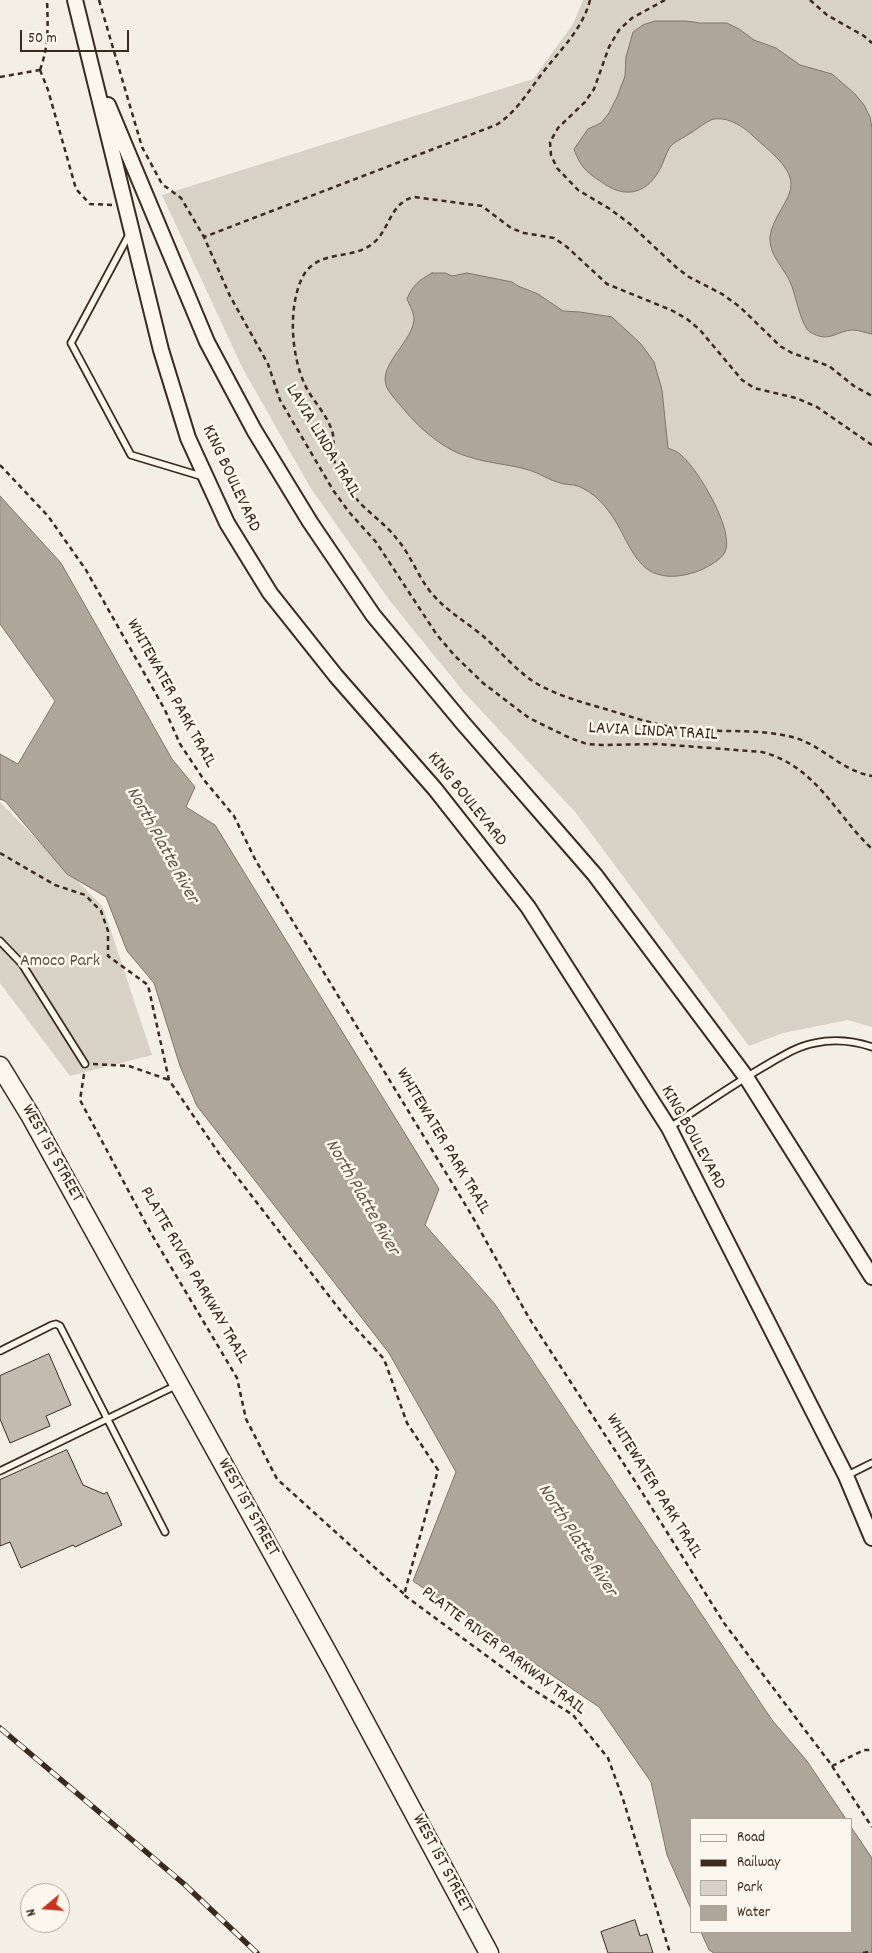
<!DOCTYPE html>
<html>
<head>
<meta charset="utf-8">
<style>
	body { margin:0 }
	#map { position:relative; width:872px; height:1953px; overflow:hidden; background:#f3efe4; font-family:Dekko,sans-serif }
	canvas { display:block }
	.legend { position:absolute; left:690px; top:1818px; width:162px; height:115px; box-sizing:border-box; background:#fbf7ec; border:1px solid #aea59a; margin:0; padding:6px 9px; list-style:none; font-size:15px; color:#3b2a1e }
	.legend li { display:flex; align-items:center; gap:10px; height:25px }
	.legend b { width:25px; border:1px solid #aea59a }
	.north { position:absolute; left:20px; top:1883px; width:50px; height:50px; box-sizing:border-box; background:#fbf7ec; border:1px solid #aea59a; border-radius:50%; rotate:252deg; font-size:14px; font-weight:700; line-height:20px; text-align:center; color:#3b2a1e }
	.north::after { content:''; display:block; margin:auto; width:18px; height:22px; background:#c8321e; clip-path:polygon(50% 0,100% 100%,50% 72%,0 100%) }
	.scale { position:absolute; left:20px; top:30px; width:109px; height:22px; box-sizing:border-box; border:2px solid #3b2a1e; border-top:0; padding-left:6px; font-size:15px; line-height:18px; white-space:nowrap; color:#3b2a1e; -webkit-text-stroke:4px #fbf7ec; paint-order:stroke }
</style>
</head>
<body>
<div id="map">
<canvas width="872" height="1953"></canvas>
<ul class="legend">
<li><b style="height:6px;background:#fbf7ec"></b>Road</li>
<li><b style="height:6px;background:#3b2a1e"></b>Railway</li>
<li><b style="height:14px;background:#d8d1c6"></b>Park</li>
<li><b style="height:14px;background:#afa69a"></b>Water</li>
</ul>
<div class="north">N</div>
<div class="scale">50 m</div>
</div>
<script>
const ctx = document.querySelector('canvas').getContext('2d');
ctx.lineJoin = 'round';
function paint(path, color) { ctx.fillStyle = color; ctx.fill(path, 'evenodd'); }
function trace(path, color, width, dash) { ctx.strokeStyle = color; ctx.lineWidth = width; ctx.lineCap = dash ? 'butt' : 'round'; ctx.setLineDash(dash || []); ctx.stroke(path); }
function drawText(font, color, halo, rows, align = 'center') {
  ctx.font = font + ' Dekko,sans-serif'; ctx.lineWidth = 5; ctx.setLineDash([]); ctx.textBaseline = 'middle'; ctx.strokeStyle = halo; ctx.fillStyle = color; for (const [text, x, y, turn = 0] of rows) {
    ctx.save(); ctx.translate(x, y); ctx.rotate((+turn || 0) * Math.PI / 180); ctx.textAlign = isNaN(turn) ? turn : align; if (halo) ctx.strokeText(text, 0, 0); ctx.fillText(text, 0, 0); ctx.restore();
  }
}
paint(new Path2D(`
	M583,0H872V1027L848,1020L783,1033L749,1046L576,813L463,691L390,601L310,487L243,369L162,195L533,79L573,24Z
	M0,802L103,907L152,1055L70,1076L0,983Z`), '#d8d1c6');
const water = new Path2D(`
	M655,21H686L700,23H727L739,29L754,40L776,48L800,65L832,74L855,94L864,105L870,117L872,128V334C866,333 859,330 853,330C837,330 830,344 810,332C801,326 796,296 791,284C784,267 769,256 770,237C772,217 792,199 791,184C791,165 764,147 752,135C743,126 725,115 711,120C704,123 696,130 689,134C683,138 674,142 670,147C666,153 664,161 661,167C649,192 628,199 606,185C588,173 581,169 574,149L588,129L601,123L609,113L617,97L625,76L626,57L633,32L643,25Z
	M432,273H445L452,276L467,273L512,282L518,286L538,294L563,311L580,312L612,317L641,344L654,362L662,390L668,448C673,450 678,452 681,455C698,469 735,531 725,552C721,560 709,566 701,570C688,575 671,579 657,574C636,568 626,538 616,522C607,507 595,493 578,486C572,484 566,485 560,483C549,480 539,473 529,470C508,464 486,463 466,456C441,448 417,426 401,406C396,400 388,392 386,385C379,363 415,340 414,317C413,311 409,304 407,299C412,286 419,280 432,273Z
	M0,496L61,563L172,759L195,787L186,807L215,825L439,1189L425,1225L494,1303L772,1720L807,1761L846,1819H691V1909L667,1855L651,1782L599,1707L413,1581L456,1472L389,1353L197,1106L180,1066L154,983L127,951L106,897L67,874L5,801L0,799V754L18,764L55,701L0,624Z
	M851,1827L872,1858V1953H714L709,1950L701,1932H851Z`);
paint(water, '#afa69a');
trace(water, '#817468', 1);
const building = new Path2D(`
	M49,1354L71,1405L46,1416L50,1426L10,1443L0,1419V1376Z
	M67,1450L83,1485L104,1494L107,1492L122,1525L75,1547L73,1545L21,1568L10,1542L0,1546V1480Z
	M635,1920L640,1936L647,1934L653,1953H608L601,1932Z`);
paint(building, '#c3bbb0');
trace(building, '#3b2a1e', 1);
const service = new Path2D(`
	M130,233L71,343L131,455L204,477
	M0,941L22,964L85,1064
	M669,1128C702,1106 735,1083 770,1063C784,1055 798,1046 815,1043C834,1039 854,1041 872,1047
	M0,1351L52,1325L56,1324L60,1326L165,1532
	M0,1471L177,1385
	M846,1476L872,1463`);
const tertiary = new Path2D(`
	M75,0L161,350L188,438L227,523L270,593L336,676L435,789L528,907L669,1128L846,1476L872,1538
	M108,105L207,342L254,430L310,522L373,615L462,722L595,875L746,1077L872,1277`);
const primary = new Path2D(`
	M0,1066L30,1115L336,1668L489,1953`);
trace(service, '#3b2a1e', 9);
trace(tertiary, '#3b2a1e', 18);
trace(primary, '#3b2a1e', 21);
trace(new Path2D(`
	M99,0L142,147L162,184L181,198L204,237
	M590,0C583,28 562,48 544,71C529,90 517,112 496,125L204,237L230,296L268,364L280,400L333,490L349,512L376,542L437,635L455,656L483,683L529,718L570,738L587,744L601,745L658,744L762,752C816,766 835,814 872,849
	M665,0L632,18L619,30L609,47L594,89L585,102L558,128L550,142L551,155L557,168L578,190L610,209L630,224L677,268L689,277L722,294L740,307L780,346L792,353L829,366L854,386L872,396
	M810,0L827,15L864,36L872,43
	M40,70L48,90L76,189L90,204L112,205
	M40,70C49,45 48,26 47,0
	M0,77L40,70
	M872,445L817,407L796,398L754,388L742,380L700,330L687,319L671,310L607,284L567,247L554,238L524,233L511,228L482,206L414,197C389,203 390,231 372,244C351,261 317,248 302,278C288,308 291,355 305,385C312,400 325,412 331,428C337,442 330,458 338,471C345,482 352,495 361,504C373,516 387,526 397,539C410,554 417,574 429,590C443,608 460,618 478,632C500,649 517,674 543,687C559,695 577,701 595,706C627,715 658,727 692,730C725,732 759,729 792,737C821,744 841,771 872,776
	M0,465L48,516L86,570L165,710L180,744L204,780L234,816L256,861L471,1214L529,1318L633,1478L724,1623L830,1763L872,1827
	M0,853L55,885L85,895L101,911L108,931V956L148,985L169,1080L220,1155L343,1314L384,1359L407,1423L438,1470L404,1595L529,1687L573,1715L608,1758L623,1799L670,1953
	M93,1064L129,1066L169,1080
	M84,1074L80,1100L152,1235L237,1378L246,1419L277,1479L404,1594
	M832,1766L864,1750H872
	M863,1953L872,1951`), '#3b2a1e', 2.5, [5, 4]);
trace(service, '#fbf7ec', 5.5);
trace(tertiary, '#fbf7ec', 14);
trace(primary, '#fbf7ec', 18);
const rail = new Path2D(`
	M0,1728L184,1884L257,1953`);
trace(rail, '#3b2a1e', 5.5);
trace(rail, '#fbf7ec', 4, [11]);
drawText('18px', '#3b2a1e', '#fbf7ec', [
	["LAVIA LINDA TRAIL",322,442,59],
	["KING BOULEVARD",230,479,65],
	["WHITEWATER PARK TRAIL",170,694,61],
	["LAVIA LINDA TRAIL",653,733,3],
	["KING BOULEVARD",466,800,51],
	["KING BOULEVARD",692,1138,61],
	["WHITEWATER PARK TRAIL",442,1142,59],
	["WEST 1ST STREET",51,1154,61],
	["PLATTE RIVER PARKWAY TRAIL",193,1276,60],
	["WHITEWATER PARK TRAIL",653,1487,58],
	["WEST 1ST STREET",247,1508,61],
	["PLATTE RIVER PARKWAY TRAIL",503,1652,37],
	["WEST 1ST STREET",441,1864,62]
]);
drawText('18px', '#625448', '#fbf7ec', [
	["Amoco Park",60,963]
]);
drawText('italic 19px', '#645549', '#fbf7ec', [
	["North Platte River",161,846,61],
	["North Platte River",361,1198,60],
	["North Platte River",576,1541,57]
]);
</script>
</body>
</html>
